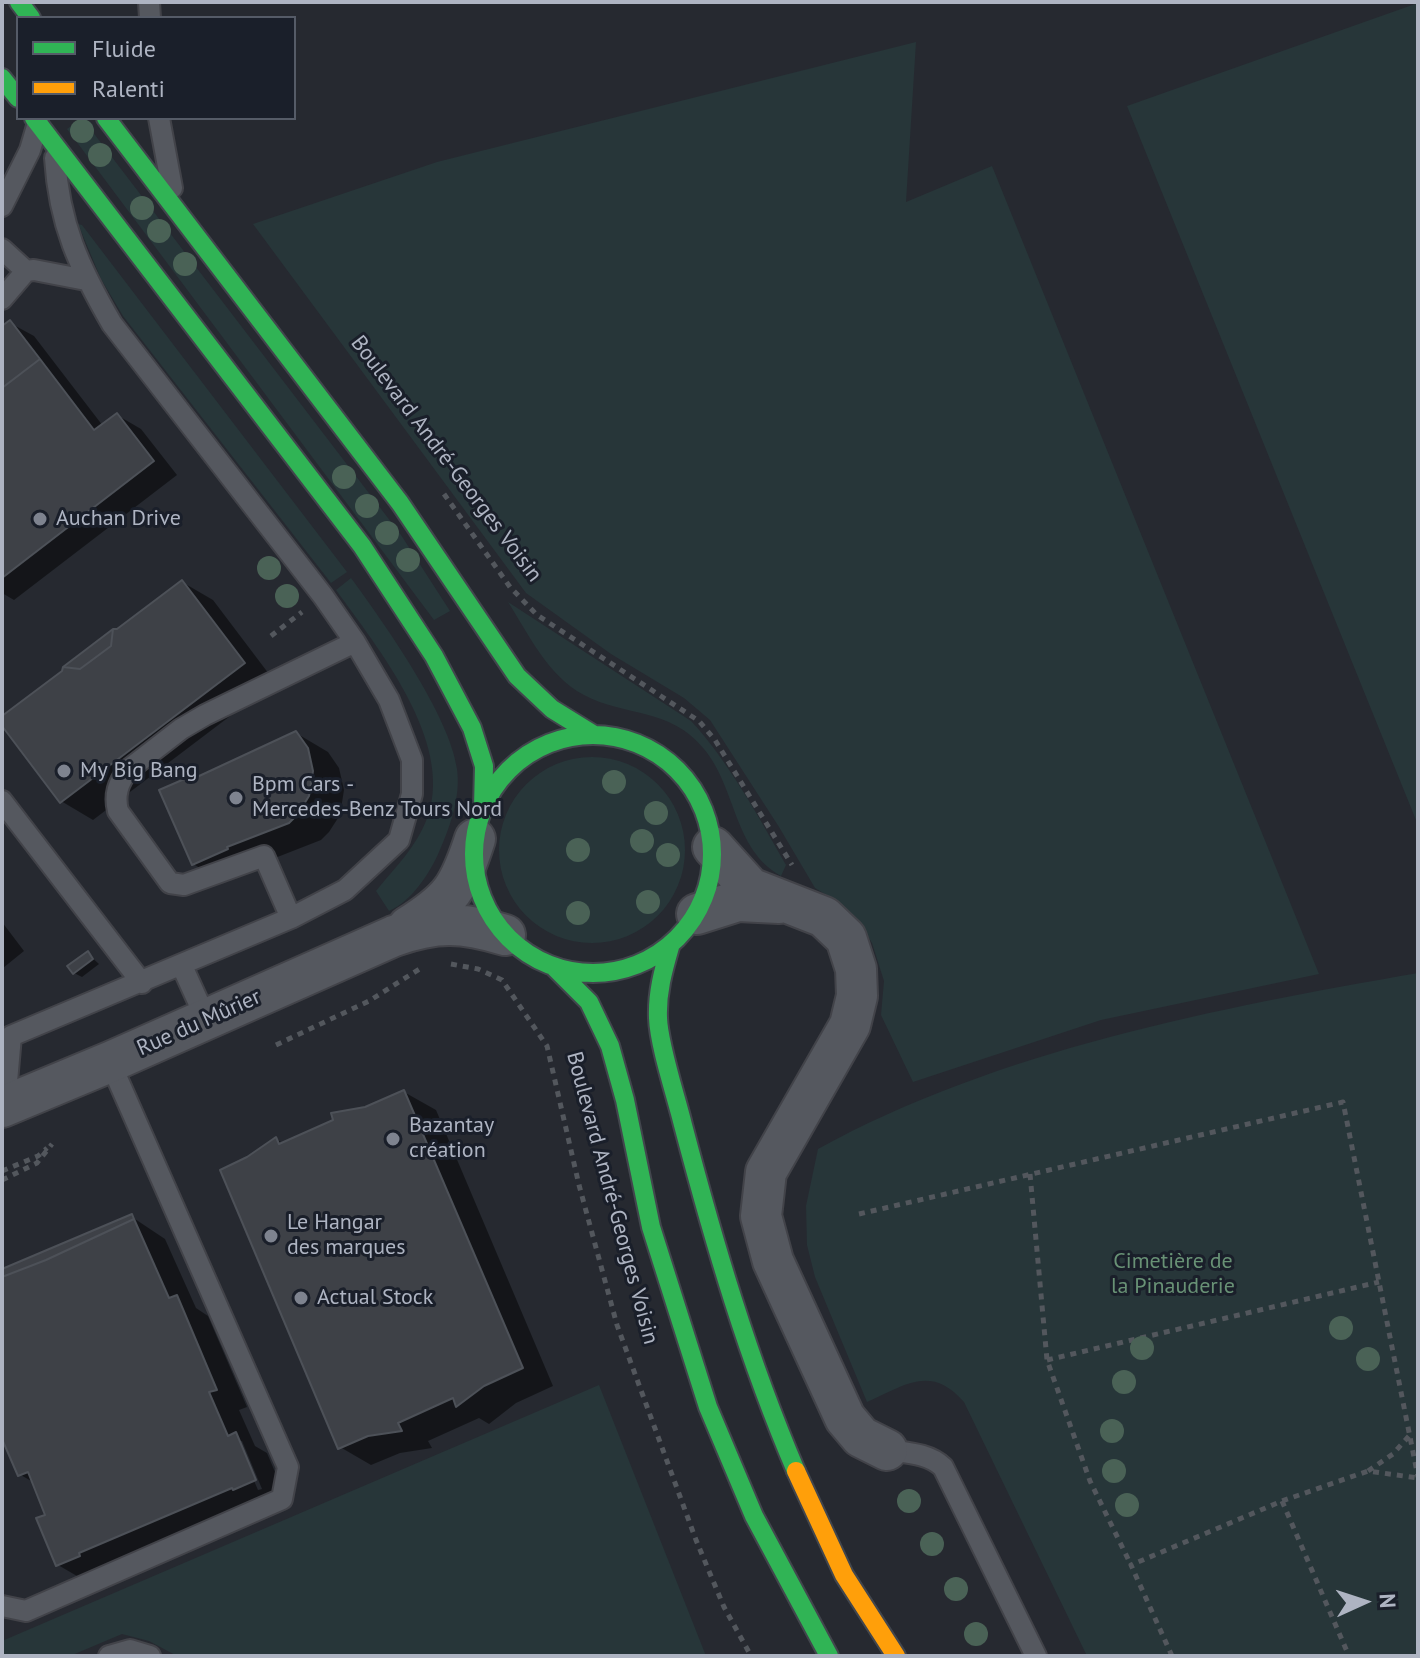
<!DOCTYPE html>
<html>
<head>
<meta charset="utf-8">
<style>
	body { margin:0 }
	#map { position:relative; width:1420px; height:1658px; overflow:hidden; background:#262930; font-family:"PT Sans",sans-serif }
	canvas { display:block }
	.frame { position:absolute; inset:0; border:4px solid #aeb4c2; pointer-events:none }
	.legend { position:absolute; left:16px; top:16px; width:280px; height:104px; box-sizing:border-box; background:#1a1f2a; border:2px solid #555b67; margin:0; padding:10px 14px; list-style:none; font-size:24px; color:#aeb4c2 }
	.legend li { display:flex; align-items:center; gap:16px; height:40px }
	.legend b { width:40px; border:2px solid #555b67 }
	.north { position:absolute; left:1324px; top:1562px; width:80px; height:80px; -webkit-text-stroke:6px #1a1f2a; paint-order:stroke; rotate:87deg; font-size:22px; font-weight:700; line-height:32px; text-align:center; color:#aeb4c2 }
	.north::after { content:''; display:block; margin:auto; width:28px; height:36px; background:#aeb4c2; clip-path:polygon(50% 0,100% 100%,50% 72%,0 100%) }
</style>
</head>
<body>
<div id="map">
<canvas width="1420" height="1658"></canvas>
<div class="frame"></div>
<ul class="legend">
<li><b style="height:10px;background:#30b455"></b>Fluide</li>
<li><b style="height:10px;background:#ff9f0a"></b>Ralenti</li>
</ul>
<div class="north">N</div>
</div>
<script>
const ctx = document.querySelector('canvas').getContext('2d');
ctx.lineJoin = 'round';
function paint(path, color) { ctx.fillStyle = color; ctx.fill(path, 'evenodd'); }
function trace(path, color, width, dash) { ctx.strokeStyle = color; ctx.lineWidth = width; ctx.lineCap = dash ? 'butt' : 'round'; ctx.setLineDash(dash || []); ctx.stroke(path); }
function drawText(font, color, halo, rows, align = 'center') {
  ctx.font = font + ' "PT Sans",sans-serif'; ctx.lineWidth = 6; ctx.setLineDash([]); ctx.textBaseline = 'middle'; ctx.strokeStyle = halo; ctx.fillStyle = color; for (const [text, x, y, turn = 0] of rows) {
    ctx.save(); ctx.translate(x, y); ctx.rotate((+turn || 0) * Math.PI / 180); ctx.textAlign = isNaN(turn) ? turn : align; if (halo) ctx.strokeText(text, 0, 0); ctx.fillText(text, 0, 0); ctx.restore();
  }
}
paint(new Path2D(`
	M1418,3V825L1127,106Z
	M916,42L906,202L992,166L1319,974L1101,1020L913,1082L881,1015L884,981L872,943L858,921L841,904L815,888L779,827L710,720L684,698L611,654L526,593L253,224L437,162Z
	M82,118L401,535L450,611L434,620L67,129Z
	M78,224L82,225L347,572L331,583L123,316L101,279Z
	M351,578C384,623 450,716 457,769C461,797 450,827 439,852C430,873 411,902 389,911L376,891C396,866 416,848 428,816C454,741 377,647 336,590Z
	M508,602L691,721C727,759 760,819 786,865L781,876C733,849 737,789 704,749C670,707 625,717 584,695C548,676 529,635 508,602Z
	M499 850a93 93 0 1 1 186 0a93 93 0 1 1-186 0Z
	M1418,973V1656H1087L964,1402C931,1364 905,1385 867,1402L815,1277L807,1245L806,1206L818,1149C998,1050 1217,1008 1418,973Z
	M599,1385L706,1656H177L149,1641L122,1634L70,1656H2V1641Z`), '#273639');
paint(new Path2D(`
	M10,323L34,336L103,426L117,415L141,429L177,475L14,600L2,593V329Z
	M182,582L213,600L275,682L93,820L61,801L2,723V719Z
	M296,733L328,752L339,768L344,790L340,815L329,832L321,840L257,865L258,867L225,882L193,864L198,778Z
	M2,922L24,951L3,968L2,967Z
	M88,954L99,964L82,977L74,973Z
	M404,1092L436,1110L553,1386L516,1403L489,1424L479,1418L428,1441L432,1448L400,1453L371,1465L340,1447L248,1159L276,1139L284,1144Z
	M132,1217L165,1239L196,1308L208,1316L247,1407L239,1410L255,1446L267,1453L286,1498L89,1583L58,1565L47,1516L33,1482L19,1474L2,1434V1271ZM237,1441H242L262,1489L258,1490Z`), '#0007');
const building = new Path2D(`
	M10,320L40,359L2,388V326Z
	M40,359L94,430L117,413L154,461L2,578V388Z
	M182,580L245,663L60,803L2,726V716L62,671L63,667L80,669L111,646L113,629H117Z
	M113,629L111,646L80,669L63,667Z
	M296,731L308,748L313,771L309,796L298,814L289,823L227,847L228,849L192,865L159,790L196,774L197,777Z
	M88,951L93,959L73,974L67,966Z
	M404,1090L523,1368L484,1386L456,1407L453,1398L398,1423L402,1431L368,1436L338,1449L220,1170L247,1157L276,1137L279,1144L333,1120L331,1113L365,1107Z
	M132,1214L134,1219L46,1260L2,1277V1269Z
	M134,1219L169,1298L177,1295L217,1390L209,1392L228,1436L236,1432L256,1480L233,1490L232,1488L79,1553L80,1556L56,1566L36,1518L45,1515L28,1472L18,1476L2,1439V1277L46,1260Z`);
paint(building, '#3e4147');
trace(building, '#4d5158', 2);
const lane = new Path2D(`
	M149,2L150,18
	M159,118L172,188
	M2,206L30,150L38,123
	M2,249L26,271L34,270L86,280
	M2,299L26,271
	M2,801L142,983
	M291,918L264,856L184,885L170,883L118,811C114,795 118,783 128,770L181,729L205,715L355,642
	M182,966L206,1019
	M5,1105L11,1036L291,918L345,890L399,840L412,794V760L389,700L355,642L323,596L112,324C79,267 59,224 55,158
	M887,1450C907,1453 928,1453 943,1467L1036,1656
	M2,1606L26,1611L282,1499L288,1467L110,1062
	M109,1656L130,1650L150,1656`);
const street = new Path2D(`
	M713,847L750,888L824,917L846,938L856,969L857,996L850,1025L766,1172L761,1216L773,1261L845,1418L861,1437L887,1450
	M697,914L738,901L779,903
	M408,927C451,900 459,888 475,839
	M2,1107L110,1062L394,936C437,921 462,922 505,935`);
const fast = new Path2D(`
	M19,2L31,18
	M2,78L18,98
	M34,118L362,546L434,656L472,728L484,766L483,808
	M106,118L400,503L517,676L552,709L594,735
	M474 854a119 119 0 1 1 238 0a119 119 0 1 1-238 0Z
	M670,947C663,971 657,993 658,1018C659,1046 676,1096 683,1125C714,1243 748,1359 796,1471
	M554,967L589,1002L610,1046L625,1100L651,1227L708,1407L754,1516L829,1656`);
const slow = new Path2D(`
	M796,1471L844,1575L896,1656`);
trace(lane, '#424349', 24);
trace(street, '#424349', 44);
trace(fast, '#42464d', 22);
trace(slow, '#42464d', 22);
trace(new Path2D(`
	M444,494L510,587L537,615L699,721L715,740L792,865
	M271,636L302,612
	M451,964L478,969L502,980L547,1046L579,1185L617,1325L696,1540L724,1607L751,1656
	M276,1045L369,1001L421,968
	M2,1171L38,1156L47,1148
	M1030,1174L1047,1360L1090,1481L1131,1565
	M2,1180L37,1163L52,1144
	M859,1214L1343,1102L1418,1477
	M1047,1360L1379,1282
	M1368,1471L1393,1454L1409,1436
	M1282,1501L1349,1656
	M1172,1656L1131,1565L1282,1501L1368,1471L1418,1478`), '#53575d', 5, [6, 6]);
trace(lane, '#55585f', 20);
trace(street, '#55585f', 40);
trace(fast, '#30b455', 18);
trace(slow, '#ff9f0a', 18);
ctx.fillStyle = '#4a6256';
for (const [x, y] of [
	[82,131],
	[100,155],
	[142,208],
	[159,231],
	[185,264],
	[344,477],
	[367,506],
	[387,533],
	[408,560],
	[269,568],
	[287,596],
	[614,782],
	[656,813],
	[642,841],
	[578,850],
	[668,855],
	[648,902],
	[578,913],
	[1341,1328],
	[1142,1348],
	[1368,1359],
	[1124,1382],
	[1112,1431],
	[1114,1471],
	[909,1501],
	[1127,1505],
	[932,1544],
	[956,1589],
	[976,1634]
]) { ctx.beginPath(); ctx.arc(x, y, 12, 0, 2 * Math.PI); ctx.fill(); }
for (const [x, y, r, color] of [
	[40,519,8,"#7e838f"],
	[64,771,8,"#7e838f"],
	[236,798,8,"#7e838f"],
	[393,1139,8,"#7e838f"],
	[271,1236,8,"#7e838f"],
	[301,1298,8,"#7e838f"]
]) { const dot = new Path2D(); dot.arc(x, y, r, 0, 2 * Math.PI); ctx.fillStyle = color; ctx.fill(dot); trace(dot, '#1a1f2a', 3); }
drawText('22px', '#aeb4c2', '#1a1f2a', [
	["Boulevard André-Georges Voisin",446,459,53],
	["Rue du Mûrier",199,1023,-24],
	["Boulevard André-Georges Voisin",612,1198,75]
]);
drawText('22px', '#aeb4c2', '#1a1f2a', [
	["Auchan Drive",56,519],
	["My Big Bang",80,771],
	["Bpm Cars -",252,785],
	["Mercedes-Benz Tours Nord",252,810],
	["Bazantay",409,1126],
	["création",409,1151],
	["Le Hangar",287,1223],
	["des marques",287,1248],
	["Actual Stock",317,1298]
], 'left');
drawText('22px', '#689175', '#1a1f2a', [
	["Cimetière de",1173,1262],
	["la Pinauderie",1173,1287]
]);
</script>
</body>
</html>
